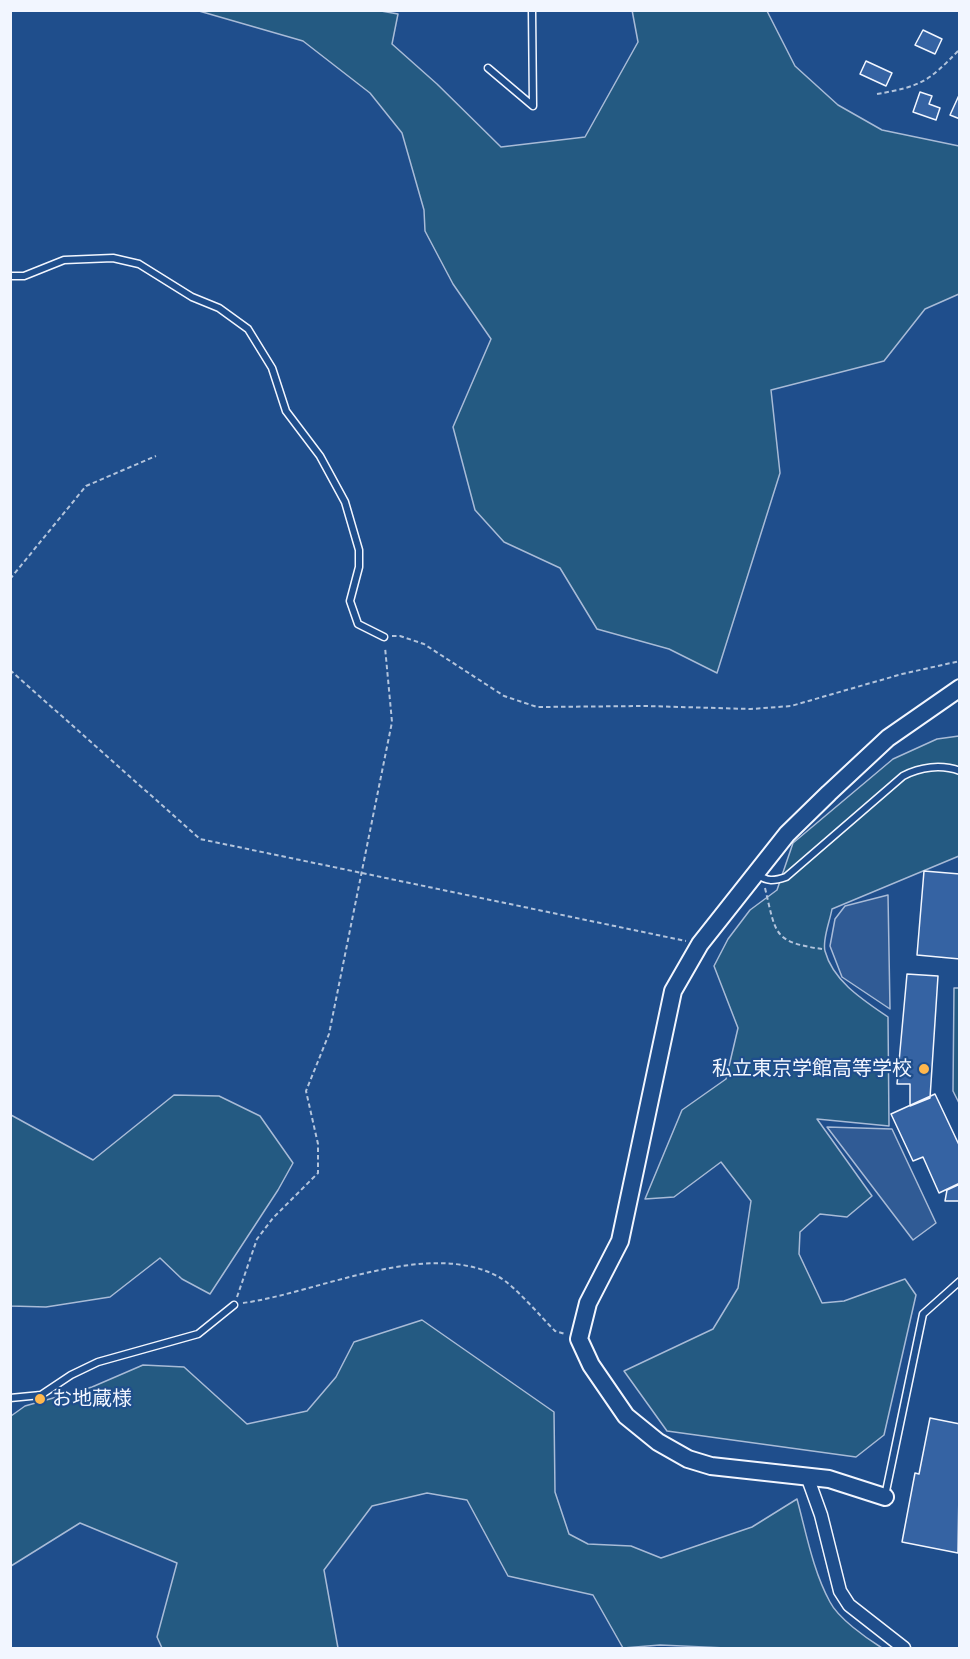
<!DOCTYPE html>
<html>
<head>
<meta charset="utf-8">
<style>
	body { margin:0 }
	#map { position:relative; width:970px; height:1659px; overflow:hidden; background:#1f4e8c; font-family:"IBM Plex Serif",serif }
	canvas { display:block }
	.frame { position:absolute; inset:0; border:12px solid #f2f6ff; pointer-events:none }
</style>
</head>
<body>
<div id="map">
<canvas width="970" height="1659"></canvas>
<div class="frame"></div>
</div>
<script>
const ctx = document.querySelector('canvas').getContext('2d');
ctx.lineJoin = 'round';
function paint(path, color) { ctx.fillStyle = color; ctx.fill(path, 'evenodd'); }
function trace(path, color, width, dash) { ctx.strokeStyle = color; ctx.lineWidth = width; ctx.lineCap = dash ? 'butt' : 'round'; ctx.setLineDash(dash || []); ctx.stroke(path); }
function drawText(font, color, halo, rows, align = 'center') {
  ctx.font = font + ' "IBM Plex Serif","Noto Sans JP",serif'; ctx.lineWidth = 4.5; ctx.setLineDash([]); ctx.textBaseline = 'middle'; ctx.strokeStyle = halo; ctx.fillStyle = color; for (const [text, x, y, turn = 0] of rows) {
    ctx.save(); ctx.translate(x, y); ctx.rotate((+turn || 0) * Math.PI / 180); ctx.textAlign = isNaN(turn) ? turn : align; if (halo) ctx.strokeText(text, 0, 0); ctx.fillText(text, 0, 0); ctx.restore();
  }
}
const green = new Path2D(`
	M381,11L398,14L392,44L437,84L501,147L585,137L638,42L632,10L767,11L795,66L838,105L882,130L959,146V294L925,309L884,361L771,390L780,473L717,673L669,649L597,629L560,568L504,542L475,510L453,427L491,339L453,284L425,231L424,210L402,133L370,93L303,41L199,11Z
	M959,736V856L832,909C830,921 822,940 825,951C833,981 863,1000 888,1017L889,1126L817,1119L872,1196L847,1217L820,1214L800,1232L799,1254L822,1303L844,1301L905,1279L916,1295L884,1435L856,1457L667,1431L624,1371L713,1329L738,1288L751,1201L721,1162L674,1197L645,1199L682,1110L726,1079L738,1028L714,966L728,939L750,910L777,890L793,843L893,759L937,739Z
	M954,988H959V1103L953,1091Z
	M174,1095L219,1096L260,1116L293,1163L278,1190L210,1294L182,1279L160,1258L110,1297L46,1307L11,1306V1115L93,1160Z
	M422,1320L554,1412L555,1492L569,1534L588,1544L631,1546L661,1558L752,1527L797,1499C806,1532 813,1571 830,1602C838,1618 866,1638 882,1648H726L660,1645L623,1648L593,1595L508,1576L467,1500L427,1493L372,1506L324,1570L338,1648H162L157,1637L177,1563L80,1523L11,1566V1416L25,1406L92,1387L143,1365L184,1367L247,1424L307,1411L336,1377L354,1342Z`);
paint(green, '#245a82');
trace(green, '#a8bbd7', 1.5);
const parking = new Path2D(`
	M888,895L890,1009L842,977L830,946L835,919L845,906Z
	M827,1127L892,1129L936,1223L913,1240Z`);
paint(parking, '#305b95');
trace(parking, '#a8bbd7', 1.5);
const building = new Path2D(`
	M923,30L942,39L935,54L915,45Z
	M866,61L892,73L886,86L860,74Z
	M920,92L932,96L929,104L940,108L936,120L913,112Z
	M960,93V119L950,115Z
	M924,871L960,874V959L917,955Z
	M907,974L938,976L930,1098L910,1106V1084H897Z
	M935,1094L960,1147V1183L939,1193L923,1157L913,1161L891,1114Z
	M960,1184V1201H945L947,1190Z
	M930,1418L960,1424L958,1553L902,1542L915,1473L919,1474Z`);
paint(building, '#3563a3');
trace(building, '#f2f6ff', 1.5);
const lane = new Path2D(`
	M488,68L533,106L532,10
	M10,276H24L64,260L113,258L139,264L192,297L219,308L248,329L272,368L286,411L320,456L345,502L359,550V567L350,601L358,624L384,637
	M757,874C767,882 774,881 786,877L903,776C920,767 941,764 960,771
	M10,1398L41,1395L71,1375L98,1362L198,1334L234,1305
	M885,1496L923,1314L960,1281`);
const street = new Path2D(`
	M807,1476L821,1515L840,1591L849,1605L904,1648`);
const secondary = new Path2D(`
	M885,1497L829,1479L711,1466L688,1459L658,1442L626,1416L591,1365L579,1339L588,1303L620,1241L673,991L700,944L787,834L829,793L888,738L960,688`);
trace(lane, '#f2f6ff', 9);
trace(street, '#f2f6ff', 15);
trace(secondary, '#f2f6ff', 20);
trace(new Path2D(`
	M877,94C922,86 928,82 960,49
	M10,579L86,486L156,456
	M392,636H400L424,644L504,696L537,707L646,706L751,709L791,706L902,674L960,661
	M10,670L200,839L686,941
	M765,888C776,934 773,942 822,949
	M237,1297L257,1239L273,1218L318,1173V1144L306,1091L329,1034L392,722L385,647
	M243,1303C317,1293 428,1238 499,1277C515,1286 541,1317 555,1331L565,1334`), '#b3c4dc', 2, [4.5, 3]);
trace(lane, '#1f4e8c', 6);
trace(street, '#1f4e8c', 12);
trace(secondary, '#1f4e8c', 16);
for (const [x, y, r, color] of [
	[924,1069,6,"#ffb74d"],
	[40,1399,6,"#ffb74d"]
]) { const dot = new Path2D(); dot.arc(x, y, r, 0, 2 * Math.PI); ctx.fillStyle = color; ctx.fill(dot); trace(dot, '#1f4e8c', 2); }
drawText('20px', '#f2f6ff', '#1f4e8c', [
	["私立東京学館高等学校",912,1069],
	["お地蔵様",52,1399,"left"]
], 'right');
</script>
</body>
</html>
